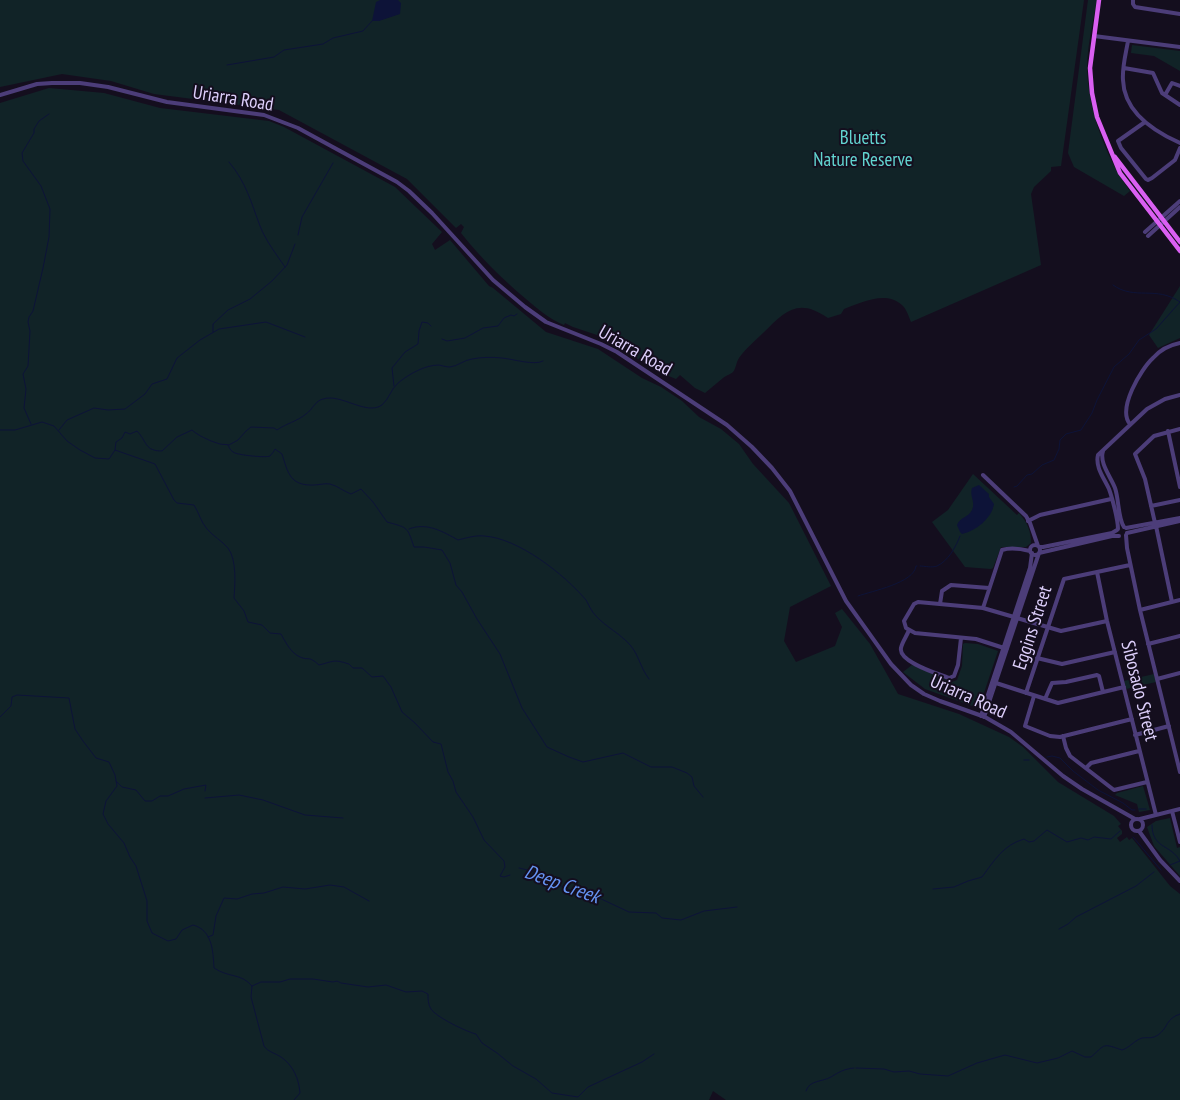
<!DOCTYPE html>
<html>
<head>
<meta charset="utf-8">
<style>
	body { margin:0 }
	canvas { display:block; background:#140e1e }
</style>
</head>
<body>
<canvas width="1180" height="1100"></canvas>
<script>
const ctx = document.querySelector('canvas').getContext('2d');
ctx.lineJoin = 'round';
function paint(path, color) { ctx.fillStyle = color; ctx.fill(path, 'evenodd'); }
function trace(path, color, width, dash) { ctx.strokeStyle = color; ctx.lineWidth = width; ctx.lineCap = dash ? 'butt' : 'round'; ctx.setLineDash(dash || []); ctx.stroke(path); }
function drawText(font, color, halo, rows, align = 'center') {
  ctx.font = font + ' "PT Sans Narrow",sans-serif'; ctx.lineWidth = 4; ctx.setLineDash([]); ctx.textBaseline = 'middle'; ctx.strokeStyle = halo; ctx.fillStyle = color; for (const [text, x, y, turn = 0] of rows) {
    ctx.save(); ctx.translate(x, y); ctx.rotate((+turn || 0) * Math.PI / 180); ctx.textAlign = isNaN(turn) ? turn : align; if (halo) ctx.strokeText(text, 0, 0); ctx.fillText(text, 0, 0); ctx.restore();
  }
}
paint(new Path2D(`
	M0,0H1084L1061,166L1051,167V171L1034,187L1031,194L1041,265L911,322C909,317 906,308 902,305C885,290 861,303 844,309L841,314L828,318C798,297 785,311 763,333C755,341 745,349 739,358C736,362 736,369 733,372C731,374 725,376 723,378C717,383 711,388 705,393L695,388L680,375L676,379L664,374L621,349L609,339L573,327L565,323L564,325C549,319 538,309 526,299C500,277 482,259 461,233L464,227L461,224L456,228L407,179L279,110L154,94L111,81L62,74L0,87Z
	M1088,0H1097C1093,22 1087,46 1087,69C1089,111 1105,157 1130,191L1124,196L1074,167L1068,153Z
	M1132,45L1180,51V71L1154,56L1131,53Z
	M49,88L104,93L160,108L269,121L284,127L395,187L442,232L432,244L435,250L450,240L489,286L493,288L546,332L598,349L642,378L661,387L682,401L699,417L721,429L739,444L753,464L789,503L831,586L790,607L784,641L796,662L835,646L842,627L835,613L842,609L870,644L898,694L959,714L1009,737L1023,747L1058,782L1114,816L1121,824L1118,826L1122,831V834L1117,838L1120,842L1127,837L1129,840L1132,838L1170,886L1180,894V1100H726L713,1091L709,1100H0V103Z
	M1180,286V338L1158,348L1149,335Z
	M973,474L1017,515L1019,513C1027,522 1031,531 1031,543L1026,547H1001L993,568L991,569L965,567L932,522L948,510Z
	M965,643L978,644L998,651L980,705L975,707L925,689L903,672L912,665L952,682L957,680L962,666L963,644Z
	M1154,674L1156,682L1126,689L1124,681Z
	M1143,786L1150,810L1139,812L1137,804L1115,795L1117,793Z
	M1170,818L1177,848L1180,847V876L1154,846L1147,827L1156,821Z`), '#112327');
paint(new Path2D(`
	M380,0H398L401,3L400,14L379,21H372L376,2Z
	M979,485L989,494V497L994,504C992,518 976,531 962,534L960,532L957,525C960,517 969,517 972,510C976,502 969,496 972,488Z`), '#0d1338');
trace(new Path2D(`
	M227,65L274,57L284,50L323,44L333,38L363,31L372,21
	M229,162C246,182 251,202 260,226C266,241 276,254 285,267
	M298,235L302,217L333,163
	M1113,285C1135,301 1156,285 1180,302
	M213,332V324L228,310L250,299L272,281L287,265L295,244
	M442,339L447,341L465,338L483,328L498,326L504,318L511,315L514,316L517,314
	M394,386L392,368L405,352L418,344L419,331L422,322L428,323L431,326
	M31,424L24,408L26,389L23,374L28,366L30,331L28,322L29,317L33,311L43,268L49,237L50,209L41,186L23,161L22,153L34,133V129L39,121L49,114
	M0,430H15L42,422L54,426L67,441L80,450L95,458L109,459L115,450L155,464L174,500L177,503L194,505C199,513 201,522 207,529C213,536 222,541 228,548C237,560 235,584 234,598L244,611L248,622L262,625L270,633L281,634C286,643 291,653 300,657C309,661 308,655 319,665C335,661 333,659 349,664L353,668H362L372,677L383,676L391,687L402,712L415,723L433,742L441,744L448,772L453,781L456,792L473,817L484,840L504,861L505,867L500,876L504,877L510,875
	M59,430L67,420L94,408L108,410L125,409L145,394L152,384L167,379L177,358L200,340L219,329L266,322L305,337
	M228,445C229,447 230,450 233,452C236,455 266,458 270,456C271,455 275,450 275,449L282,454C288,473 290,486 314,485C319,485 325,483 330,484C338,486 343,491 351,494L361,489L373,502L387,522C409,528 407,527 414,547H424L442,550L450,563L456,585L462,592L477,619L500,654L522,708L547,747L569,757L583,762L623,753L651,767H672L687,773L692,777L694,786L703,797
	M115,450L116,442L122,438L125,432L130,434L137,431C147,441 144,451 162,451L177,437L192,430C197,435 210,441 217,443C221,445 225,444 229,445L238,440L246,431L251,427L274,428L277,430C287,423 296,422 306,414C313,409 315,401 323,399C341,393 366,416 382,405C389,399 391,389 398,383C409,374 425,365 439,365C443,366 447,367 450,367C458,366 464,360 472,359C481,357 493,357 502,358C513,359 535,366 543,361
	M1014,487L1017,486L1027,475L1032,474L1042,465L1054,460L1059,449L1060,440L1066,434L1081,430L1092,413L1097,400L1114,367L1129,354L1139,340L1156,329L1180,302
	M409,529C426,522 442,531 458,540C466,538 476,535 484,536C518,538 564,574 586,600C589,605 591,611 596,616C606,627 621,634 631,646C639,656 641,669 649,679
	M920,566C925,566 932,568 937,566C948,561 956,547 960,536
	M858,596C872,591 914,583 916,566H917
	M0,717L11,706L12,697L17,695L69,698L75,729L83,741L96,758L109,762L115,775L117,786L106,801L103,814L108,824L124,843L130,857L136,866L147,901V921L152,933L168,941L176,939L182,930L193,925C212,930 213,950 214,968C229,978 241,973 252,986L251,997L264,1046C268,1052 275,1053 281,1057C293,1065 299,1079 300,1093L294,1100
	M1047,757L1052,756L1060,758L1073,771L1098,790L1123,803L1132,810H1135
	M1024,760H1029
	M116,781L122,787L136,790L145,801H152L160,796H168L184,789L206,785L205,791
	M205,798L239,795L263,800L305,815L343,818
	M1139,809H1146
	M1152,825C1152,849 1171,844 1180,861
	M1133,837L1161,870
	M1170,865L1180,861
	M519,868L532,871L567,889L587,896L597,897L629,912L656,913L662,918L681,920L704,911L737,907
	M933,889L954,887L968,881L982,877C994,861 1003,845 1024,839L1029,842L1034,841L1047,830L1067,842L1081,838L1088,840L1094,837L1111,839L1120,831
	M1059,929L1068,924L1076,917L1136,886L1154,872
	M208,937L213,935L216,916L224,898L237,899L252,894L264,893L283,887L305,889L330,885L344,887L369,901
	M252,986L261,982H280L290,979H313L333,982L337,981L341,983L368,987L386,985L406,992L422,991L428,994C428,999 428,1004 431,1009C436,1017 467,1032 476,1034L482,1043L497,1053L513,1066L536,1079L552,1093L578,1097L588,1087L642,1062L654,1054
	M856,1068L884,1069L894,1072L909,1071L920,1074L948,1076L977,1063L1005,1055L1037,1063L1058,1058L1072,1051L1085,1057H1091C1106,1044 1102,1043 1122,1050C1129,1048 1135,1040 1142,1038C1149,1037 1152,1039 1158,1035C1169,1027 1165,1019 1180,1014
	M806,1091C809,1080 822,1082 831,1077C839,1072 844,1069 854,1068`), '#0d1338', 1);
trace(new Path2D(`
	M1133,0V4L1135,7L1180,14
	M1094,36L1180,47
	M1128,41C1126,53 1122,67 1123,80C1124,111 1153,131 1180,143
	M1124,68L1153,73L1162,93L1180,105
	M0,95L37,84L52,83H80L108,87L167,102L264,115L298,128L397,182L409,191L432,213L493,280L525,307L546,322L601,344L617,352L727,425L752,447L772,468L790,491L846,601L891,664L911,685L924,694L940,701L985,717L1011,732L1063,776L1082,789L1135,819
	M1165,95L1172,83L1180,86
	M1145,122L1118,141L1121,148L1146,179L1148,180L1152,178L1175,160L1180,148
	M1145,232L1180,201
	M1148,236L1180,207
	M1130,424C1117,409 1141,369 1153,358C1160,350 1170,345 1180,343
	M1168,431L1180,487
	M1103,451C1099,463 1111,477 1115,488C1119,499 1118,519 1124,527
	M983,475L1026,516L1030,523L1038,546
	M1151,506L1180,500
	M1028,521L1040,515L1111,499
	M1155,523L1145,479L1135,454L1154,436L1180,429
	M1156,526L1172,602
	M1126,528L1180,518
	M1118,529C1118,520 1112,497 1109,489C1104,478 1095,467 1098,455L1147,409L1165,399L1180,395
	M1127,533L1180,521
	M1126,535L1127,548L1140,610L1180,772
	M1030 550a5 5 0 1 1 10 0a5 5 0 1 1-10 0Z
	M1039,547H1043L1112,533L1117,530
	M1039,553L1112,536H1119
	M1097,572L1107,621L1156,815
	M940,604L942,591L951,585L989,588
	M983,608L1002,550C1011,547 1022,549 1030,551
	M1140,610L1180,600
	M1017,618L1061,631L1107,621
	M909,630C907,636 902,642 901,648C898,662 939,674 949,678L954,676L958,665L961,638
	M1148,644L1180,636
	M1007,649L976,639L915,633L906,628L904,621L914,604L918,602L983,608L1014,617
	M1037,658L1062,664L1115,652
	M1157,679L1180,673
	M996,683L1058,703L1124,687
	M1026,693L1064,579L1130,565
	M1034,696L1025,726L1050,736L1060,737L1132,719
	M1045,699L1052,683L1066,682L1097,675L1099,676L1103,692
	M981,716L1030,568L1032,553
	M984,717L1039,553
	M1135,735L1169,726
	M1063,736L1066,748L1070,756L1114,790L1147,782
	M1086,768L1091,763L1139,751
	M1172,811L1180,842
	M1131 825a6 6 0 1 1 12 0a6 6 0 1 1-12 0Z
	M1140,819L1180,809
	M1139,831L1160,860L1180,881`), '#4c3d79', 4);
trace(new Path2D(`
	M1099,0L1090,68L1092,93L1097,117L1120,173L1180,251
	M1115,157L1180,242`), '#da5ff2', 4.5);
drawText('19px', '#ddcffb', '#140e1e', [
	["Uriarra Road",233,99,9],
	["Uriarra Road",635,351,30],
	["Eggins Street",1033,628,-72],
	["Sibosado Street",1139,691,76],
	["Uriarra Road",968,697,24]
]);
drawText('19px', '#62d4d0', '#140e1e', [
	["Bluetts",863,139],
	["Nature Reserve",863,161]
]);
drawText('italic 20px', '#6593f2', '#140e1e', [
	["Deep Creek",562,885,20]
]);
</script>
</body>
</html>
